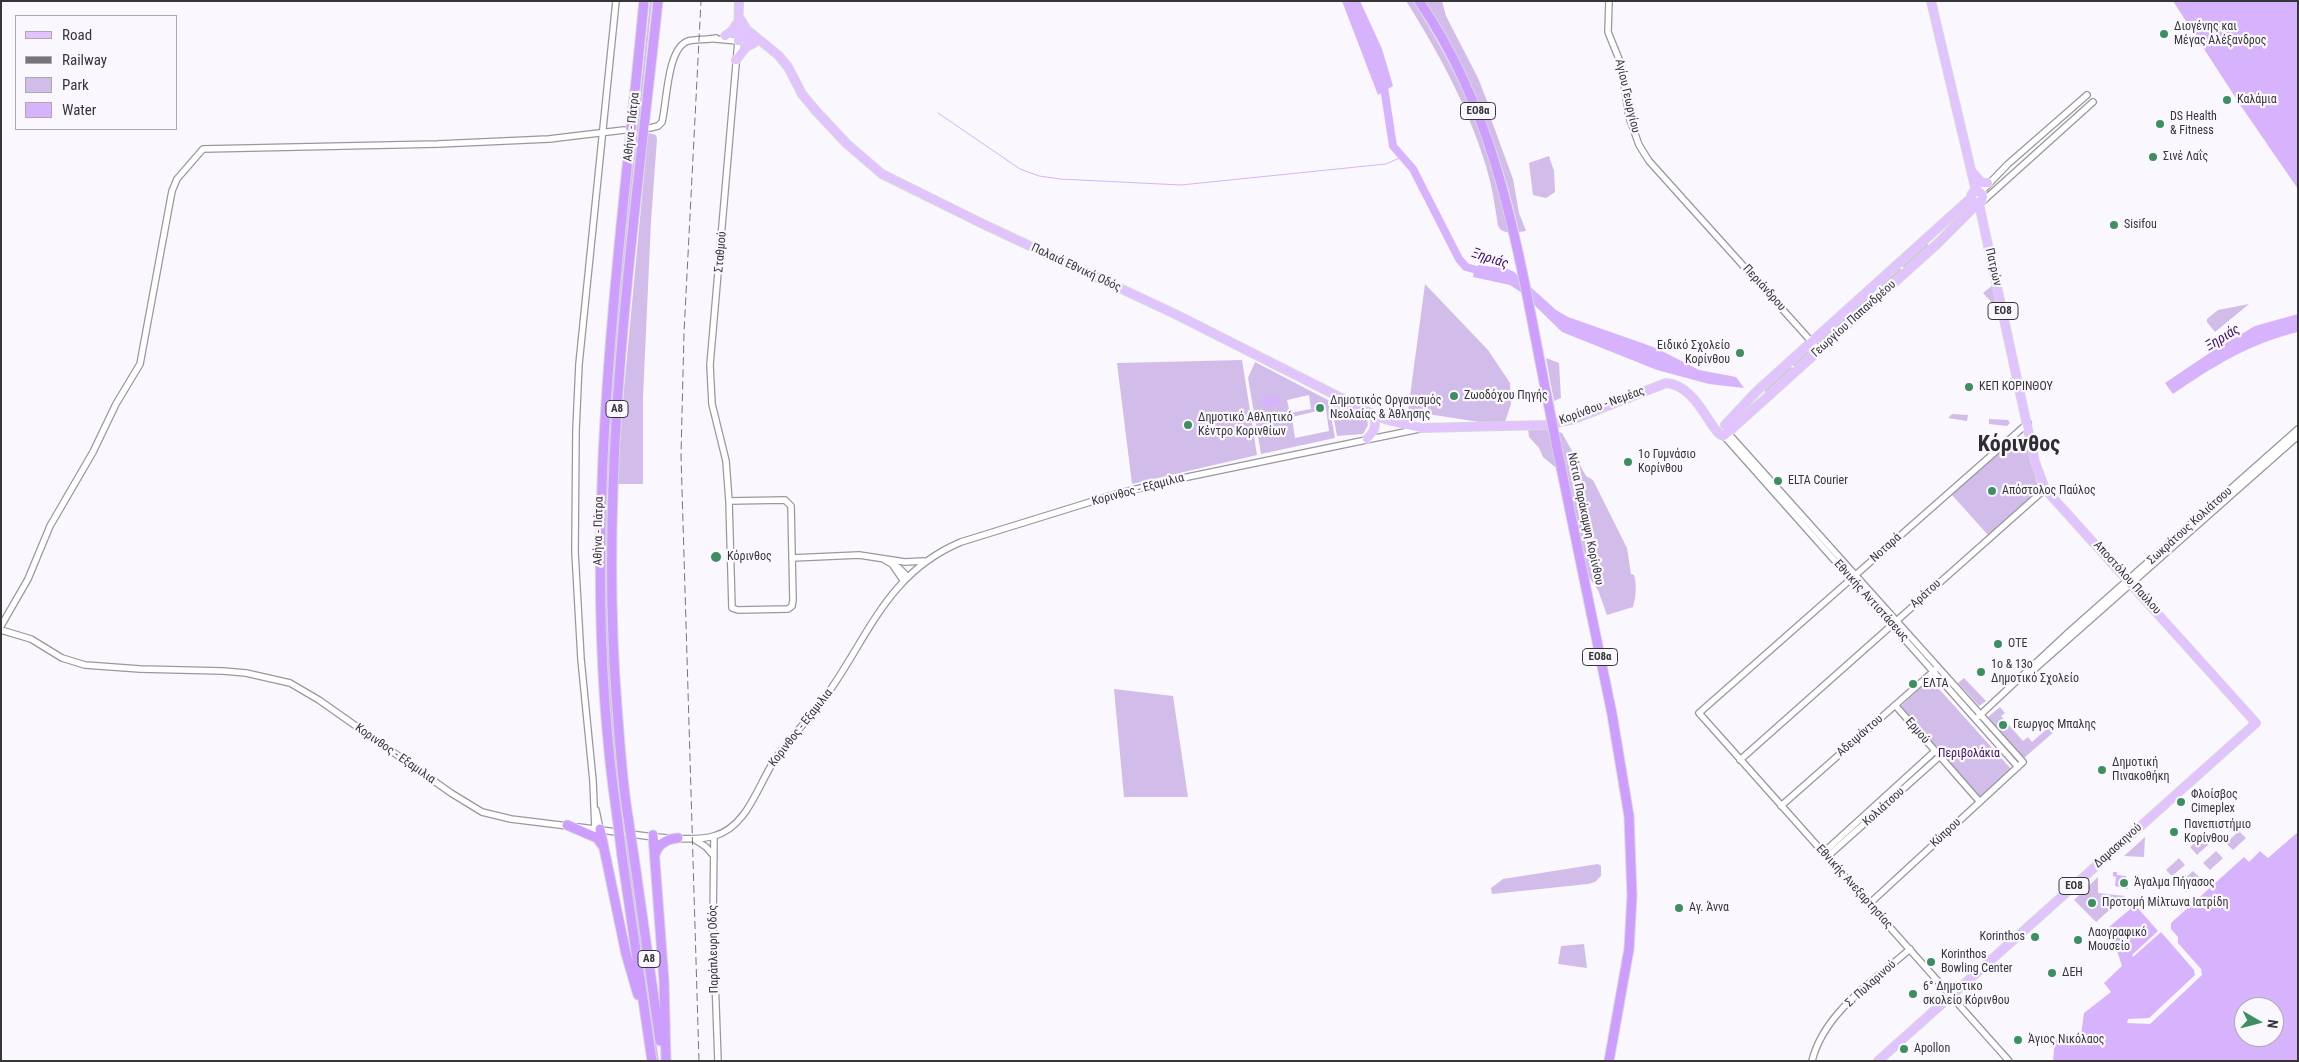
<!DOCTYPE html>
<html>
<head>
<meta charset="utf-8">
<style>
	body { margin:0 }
	#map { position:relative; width:2299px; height:1062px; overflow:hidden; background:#faf7fe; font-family:"Roboto Condensed",sans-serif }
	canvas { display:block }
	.frame { position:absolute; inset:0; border:2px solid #363537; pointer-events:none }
	.legend { position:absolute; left:15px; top:15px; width:162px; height:115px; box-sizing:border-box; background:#faf7fe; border:1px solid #aca9ae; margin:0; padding:6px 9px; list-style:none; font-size:15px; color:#363537 }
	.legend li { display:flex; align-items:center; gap:10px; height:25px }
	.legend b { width:25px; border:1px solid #aca9ae }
	.north { position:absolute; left:2234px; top:997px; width:50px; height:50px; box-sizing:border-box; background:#faf7fe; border:1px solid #aca9ae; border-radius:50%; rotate:98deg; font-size:14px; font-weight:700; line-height:20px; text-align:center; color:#363537 }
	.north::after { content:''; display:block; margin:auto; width:18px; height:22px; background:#3d8f61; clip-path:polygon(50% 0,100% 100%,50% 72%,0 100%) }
</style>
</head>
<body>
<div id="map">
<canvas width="2299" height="1062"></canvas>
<div class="frame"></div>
<ul class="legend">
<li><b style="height:6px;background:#e1c4ff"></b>Road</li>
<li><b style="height:6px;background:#777579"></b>Railway</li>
<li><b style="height:14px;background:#d2bdea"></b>Park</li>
<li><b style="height:14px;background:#d6b3fc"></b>Water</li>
</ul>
<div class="north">N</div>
</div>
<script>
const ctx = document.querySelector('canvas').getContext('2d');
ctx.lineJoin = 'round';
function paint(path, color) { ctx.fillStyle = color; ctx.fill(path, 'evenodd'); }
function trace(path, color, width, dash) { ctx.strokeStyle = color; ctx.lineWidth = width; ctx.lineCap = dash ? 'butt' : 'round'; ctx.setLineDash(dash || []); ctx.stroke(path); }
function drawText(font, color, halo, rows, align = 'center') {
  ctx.font = font + ' "Roboto Condensed",sans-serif'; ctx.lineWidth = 4.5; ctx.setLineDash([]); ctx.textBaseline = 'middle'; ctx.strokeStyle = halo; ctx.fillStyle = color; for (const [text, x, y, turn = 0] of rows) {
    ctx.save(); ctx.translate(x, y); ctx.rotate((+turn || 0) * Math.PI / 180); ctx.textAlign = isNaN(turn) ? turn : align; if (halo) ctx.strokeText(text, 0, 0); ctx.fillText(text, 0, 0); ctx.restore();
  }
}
paint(new Path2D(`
	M650,1H652C632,198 603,400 607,598C610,754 637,907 659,1061H657C634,907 607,754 605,598C602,399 630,200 650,1Z
	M1406,1H1413C1447,54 1477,114 1496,174C1502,193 1506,214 1511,234L1501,230L1498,226C1495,206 1492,186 1486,166C1468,107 1439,53 1406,1Z
	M1424,1H1442L1446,16L1478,78L1489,106L1487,108L1513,179L1519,213L1526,231L1519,232C1502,152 1469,70 1424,1Z
	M648,133L656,135L657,139L651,221L643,397V484H617L624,389Z
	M1549,156L1554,171L1555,192L1546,198L1533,195L1529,163Z
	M1926,243L1930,246L1905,270L1902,265Z
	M1899,267L1902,271L1880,291L1878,287Z
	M1425,284L1488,350L1510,383L1511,404L1505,422L1486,423L1408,411Z
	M1993,285L1998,309L1983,293Z
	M1866,298L1870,301L1851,319L1847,315Z
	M2249,304L2215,332L2207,322V319L2218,310Z
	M1845,316L1847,320L1821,345L1818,340Z
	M1810,348L1814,351L1796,368L1792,364Z
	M1546,358L1559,363L1561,398L1554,401Z
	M1242,360L1257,455L1132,484L1117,363Z
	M1255,362L1328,400L1335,438L1261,454L1248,378ZM1309,395L1311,409L1290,413L1287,400ZM1326,409L1329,431L1295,438L1292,417Z
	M1790,366L1794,370L1767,394L1764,390Z
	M1337,401L1367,418L1368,425L1363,434L1337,436L1332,408Z
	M1952,414L1968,415L1967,421L1948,418Z
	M1989,419L2008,420L2010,423L2007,426L1989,424Z
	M1528,428H1549L1562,433L1586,476L1593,480L1627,548L1631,574L1634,575C1637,586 1636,596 1633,607L1607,615L1598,590L1588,576L1567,477L1543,457L1539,448L1529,437Z
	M2012,439L2026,441L2038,487L2034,494L1988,535L1952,495V491Z
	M1964,678L1986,701L1979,706L1958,683Z
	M1930,679L2012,770L1980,799L1901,706Z
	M1114,689L1173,696L1188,797H1124Z
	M2000,707L2005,713L2001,716L2023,741L2028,737L2032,742L2050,726L2055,731L2024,758L1988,717Z
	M2239,831L2246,838L2233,850L2226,843Z
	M2203,836L2210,843L2197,855L2190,847Z
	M2145,837L2144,857L2124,856Z
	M2216,851L2223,858L2210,870L2203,863Z
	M2179,858L2185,865L2172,876L2166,870Z
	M1598,864L1601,866V876L1595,882L1588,884L1492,894L1491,888L1503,879Z
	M2193,871L2200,878L2186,892L2179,884Z
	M2098,877V893L2125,896L2096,922L2074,900Z
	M1584,944L1587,968L1558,964L1561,946Z`), '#d2bdea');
paint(new Path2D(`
	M1342,1H1360L1382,49L1393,86L1378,95Z
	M2173,1H2298V189L2241,106Z
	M1479,265L1508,269L1514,272L1556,310L1568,317L1656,348L1699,370L1736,377L1744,388L1709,384L1657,370L1562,332L1522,293L1510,285L1473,277L1474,270Z
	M2298,314V332C2251,343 2212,367 2173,394L2165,383L2211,352L2255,326Z
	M1278,395L1280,405L1264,408L1262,398Z
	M2298,832V1061H2053L2055,1038L2076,1039L2080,1042L2084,1013L2111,992L2104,983L2122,966L2116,948L2103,932L2135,905L2158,931L2132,955L2133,957L2161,932L2194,970L2195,975L2149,1018L2128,1019L2127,1023L2150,1024L2202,975L2201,969L2178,943V937L2171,929V923L2244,857L2249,862L2260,851L2268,858ZM2244,1007H2274V1037H2244Z
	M2113,872H2117V875L2126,876L2128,889L2115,886L2116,877L2113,876Z`), '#d6b3fc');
trace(new Path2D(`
	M938,113L1020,169L1039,176L1060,179L1181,185L1376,165L1386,164L1404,156`), '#d6b3fc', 1);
trace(new Path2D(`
	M1383,81L1393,146L1413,169L1459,259L1466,267L1484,272`), '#d6b3fc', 8);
const minor = new Path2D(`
	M1609,1L1608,32L1621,64L1629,117L1639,145L1649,161L1819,350
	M715,39L738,41L710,365L712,404L726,461L729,501L732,608L738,610L788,609L792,606L793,600L791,506L785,500L729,501
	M650,128L658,126L662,122C667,102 667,48 688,41C697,39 707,40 716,38
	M1981,192L2008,164L2087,95
	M1983,201L2093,102
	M1728,433L2023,762L1869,904
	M1724,436L2018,767
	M792,558L859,555L905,562L924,561
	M885,560L899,568L907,576
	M892,564L903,580
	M1,626L28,579L50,526L93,452L116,404L140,364L172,191L177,179L203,149L438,144L549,139L624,130
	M1,630L31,639L62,658L85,665L140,669L223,671L246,673L290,683L319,700L451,793L482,812L511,819L568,826
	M2029,674L2298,436
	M1895,705L1980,802
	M1979,716L2070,631L2298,429
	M1740,760L2045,489
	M1781,806L1935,670
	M596,810L600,829
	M578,827C611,830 684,845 714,836C747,827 757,787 774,761C789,738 810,719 826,696C869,636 887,573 961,542L1116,494L1178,479L1419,429
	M595,829L593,781L581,659L575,552L576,430L579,364L616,1
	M714,836L713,924L718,1061
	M694,839L706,847L714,856
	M1823,853L1935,751
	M1827,857L1940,756
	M1812,1061C1824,1012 1874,981 1910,949
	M2009,1061L1699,713L2028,423`);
const major = new Path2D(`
	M1931,1L1976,191
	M740,19L747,30L757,38
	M725,36L732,31L738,22
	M739,36L761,41L779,56L788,67L802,94L816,111L847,144L882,174L983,224L1175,314L1373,414L1388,420L1421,428L1546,425L1574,419L1666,383C1698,385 1711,435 1724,436L1936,245L1977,204
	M738,41L739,1
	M736,60L746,47L754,43
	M1972,172L1982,183H1988
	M1971 197a6 6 0 1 1 12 0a6 6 0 1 1-12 0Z
	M1725,425L1757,391L1971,198
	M1367,439C1375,431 1377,425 1373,414
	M1878,1061L2256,723L2045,489L2035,462L1979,204`);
const highway = new Path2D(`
	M1419,1C1503,123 1520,266 1549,407
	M1556,443L1612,714L1629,816L1632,896L1629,949L1609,1061
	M617,816C577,545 618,272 644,1
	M628,817C622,781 620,744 617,707C598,471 633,235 658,1
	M567,825L597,838L602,845
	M600,829L626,954L638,995
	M653,835L664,981L666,1061
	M655,855C658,843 667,839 678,838
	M622,856L652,1061
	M634,857L660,1041`);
trace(minor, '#9a979d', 8);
trace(major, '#d7d7d7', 10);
trace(highway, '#d7d7d7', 11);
trace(minor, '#fff', 5.5);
trace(major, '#e1c4ff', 8);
trace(highway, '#cd9dff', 9);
trace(new Path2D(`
	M699,1061L681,455L684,333L701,1`), '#777579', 1, [8, 4]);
const highwayBridge = new Path2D(`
	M1549,407L1556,443
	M617,816L622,856
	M628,817L634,857`);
trace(highwayBridge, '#d7d7d7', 11, []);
trace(highwayBridge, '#cd9dff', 9);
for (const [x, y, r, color] of [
	[2164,34,5,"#3d8f61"],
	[2227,100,5,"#3d8f61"],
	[2160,124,5,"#3d8f61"],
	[2153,157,5,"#3d8f61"],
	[2114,225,5,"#3d8f61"],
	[1740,353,5,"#3d8f61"],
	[1969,387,5,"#3d8f61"],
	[1454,396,5,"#3d8f61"],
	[1320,408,5,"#3d8f61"],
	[1188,425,5,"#3d8f61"],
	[1628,462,5,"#3d8f61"],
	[1778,481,5,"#3d8f61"],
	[1992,491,5,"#3d8f61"],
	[716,557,6,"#3d8f61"],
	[1998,644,5,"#3d8f61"],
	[1981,672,5,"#3d8f61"],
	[1913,684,5,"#3d8f61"],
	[2003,725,5,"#3d8f61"],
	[2102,770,5,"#3d8f61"],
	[2181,802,5,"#3d8f61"],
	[2174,832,5,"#3d8f61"],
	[2124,883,5,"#3d8f61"],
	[2092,903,5,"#3d8f61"],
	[1679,908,5,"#3d8f61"],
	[2035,937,5,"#3d8f61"],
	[2078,940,5,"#3d8f61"],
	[1931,962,5,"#3d8f61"],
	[2052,973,5,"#3d8f61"],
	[1913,994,5,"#3d8f61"],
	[2018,1040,5,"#3d8f61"],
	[1904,1049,5,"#3d8f61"]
]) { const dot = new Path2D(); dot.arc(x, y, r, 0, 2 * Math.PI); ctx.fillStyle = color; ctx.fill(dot); trace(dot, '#faf7fe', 2); }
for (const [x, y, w] of [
	[1478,111,35],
	[2003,311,30],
	[617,409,22],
	[1600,657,35],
	[2074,886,30],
	[649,959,22]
]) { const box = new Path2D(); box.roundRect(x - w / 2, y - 8.5, w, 17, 4); ctx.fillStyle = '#faf7fe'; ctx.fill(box); trace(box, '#363537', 1); }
drawText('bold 11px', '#363537', null, [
	["ΕΟ8α",1478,111],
	["ΕΟ8",2003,311],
	["Α8",617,409],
	["ΕΟ8α",1600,657],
	["ΕΟ8",2074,886],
	["Α8",649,959]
]);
drawText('12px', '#363537', '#faf7fe', [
	["Διογένης και",2174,27],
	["Μέγας Αλέξανδρος",2174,41],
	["Καλάμια",2237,100],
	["DS Health",2170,117],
	["& Fitness",2170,131],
	["Σινέ Λαΐς",2163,157],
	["Sisifou",2124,225],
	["Ειδικό Σχολείο",1730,346,"right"],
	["Κορίνθου",1730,360,"right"],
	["ΚΕΠ ΚΟΡΙΝΘΟΥ",1979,387],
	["Ζωοδόχου Πηγής",1464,396],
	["Δημοτικός Οργανισμός",1330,401],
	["Νεολαίας & Άθλησης",1330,415],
	["Δημοτικό Αθλητικό",1198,418],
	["Κέντρο Κορινθίων",1198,432],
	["1ο Γυμνάσιο",1638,455],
	["Κορίνθου",1638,469],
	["ELTA Courier",1788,481],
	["Απόστολος Παύλος",2002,491],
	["Κόρινθος",727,557],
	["ΟΤΕ",2008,644],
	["1ο & 13ο",1991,665],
	["Δημοτικό Σχολείο",1991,679],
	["ΕΛΤΑ",1923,684],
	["Γεωργος Μπαλης",2013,725],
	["Δημοτική",2112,763],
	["Πινακοθήκη",2112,777],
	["Φλοίσβος",2191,795],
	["Cimeplex",2191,809],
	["Πανεπιστήμιο",2184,825],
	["Κορίνθου",2184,839],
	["Άγαλμα Πήγασος",2134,883],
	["Προτομή Μίλτωνα Ιατρίδη",2102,903],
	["Αγ. Άννα",1689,908],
	["Λαογραφικό",2088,933],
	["Μουσείο",2088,947],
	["Korinthos",2025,937,"right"],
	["Korinthos",1941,955],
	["Bowling Center",1941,969],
	["ΔΕΗ",2062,973],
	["6° Δημοτικο",1923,987],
	["σκολείο Κόρινθου",1923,1001],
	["Άγιος Νικόλαος",2028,1040],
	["Apollon",1914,1049]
], 'left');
drawText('12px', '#363537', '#faf7fe', [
	["Αγίου Γεωργίου",1627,96,77],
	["Αθήνα - Πάτρα",632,127,-84],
	["Σταθμού",721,252,-85],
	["Πατρών",1993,267,77],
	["Παλαιά Εθνική Οδός",1076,268,25],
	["Περιάνδρου",1764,288,48],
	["Γεωργίου Παπανδρέου",1854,319,-42],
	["Κορίνθου - Νεμέας",1602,406,-20],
	["Κορινθος - Εξαμιλια",1138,490,-15],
	["Νότια Παράκαμψη Κορίνθου",1585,519,78],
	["Σωκράτους Κολιάτσου",2190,526,-42],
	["Αθήνα - Πάτρα",599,531,-89],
	["Νοταρά",1886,548,-42],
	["Αποστόλου Παύλου",2127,578,48],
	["Αράτου",1926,594,-42],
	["Εθνικής Αντιστάσεως",1871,601,48],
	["Κορινθος - Εξαμιλια",801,728,-52],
	["Ερμού",1917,731,49],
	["Αδειμάντου",1860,736,-41],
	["Κορινθος - Εξαμιλια",395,754,35],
	["Κολιάτσου",1884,807,-42],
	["Κύπρου",1946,833,-43],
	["Δαμασκηνού",2118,846,-42],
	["Εθνικής Ανεξαρτησίας",1854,887,48],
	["Παράπλευρη Οδός",714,949,-91],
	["Σ. Πυλαρινού",1871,984,-42]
]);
drawText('12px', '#400e63', '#faf7fe', [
	["Περιβολάκια",1969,754]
]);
drawText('italic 14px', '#411064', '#faf7fe', [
	["Ξηριάς",1490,259,18],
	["Ξηριάς",2223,338,-31]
]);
drawText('bold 22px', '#2f2d32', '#faf7fe', [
	["Κόρινθος",2019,445]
]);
</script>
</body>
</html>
